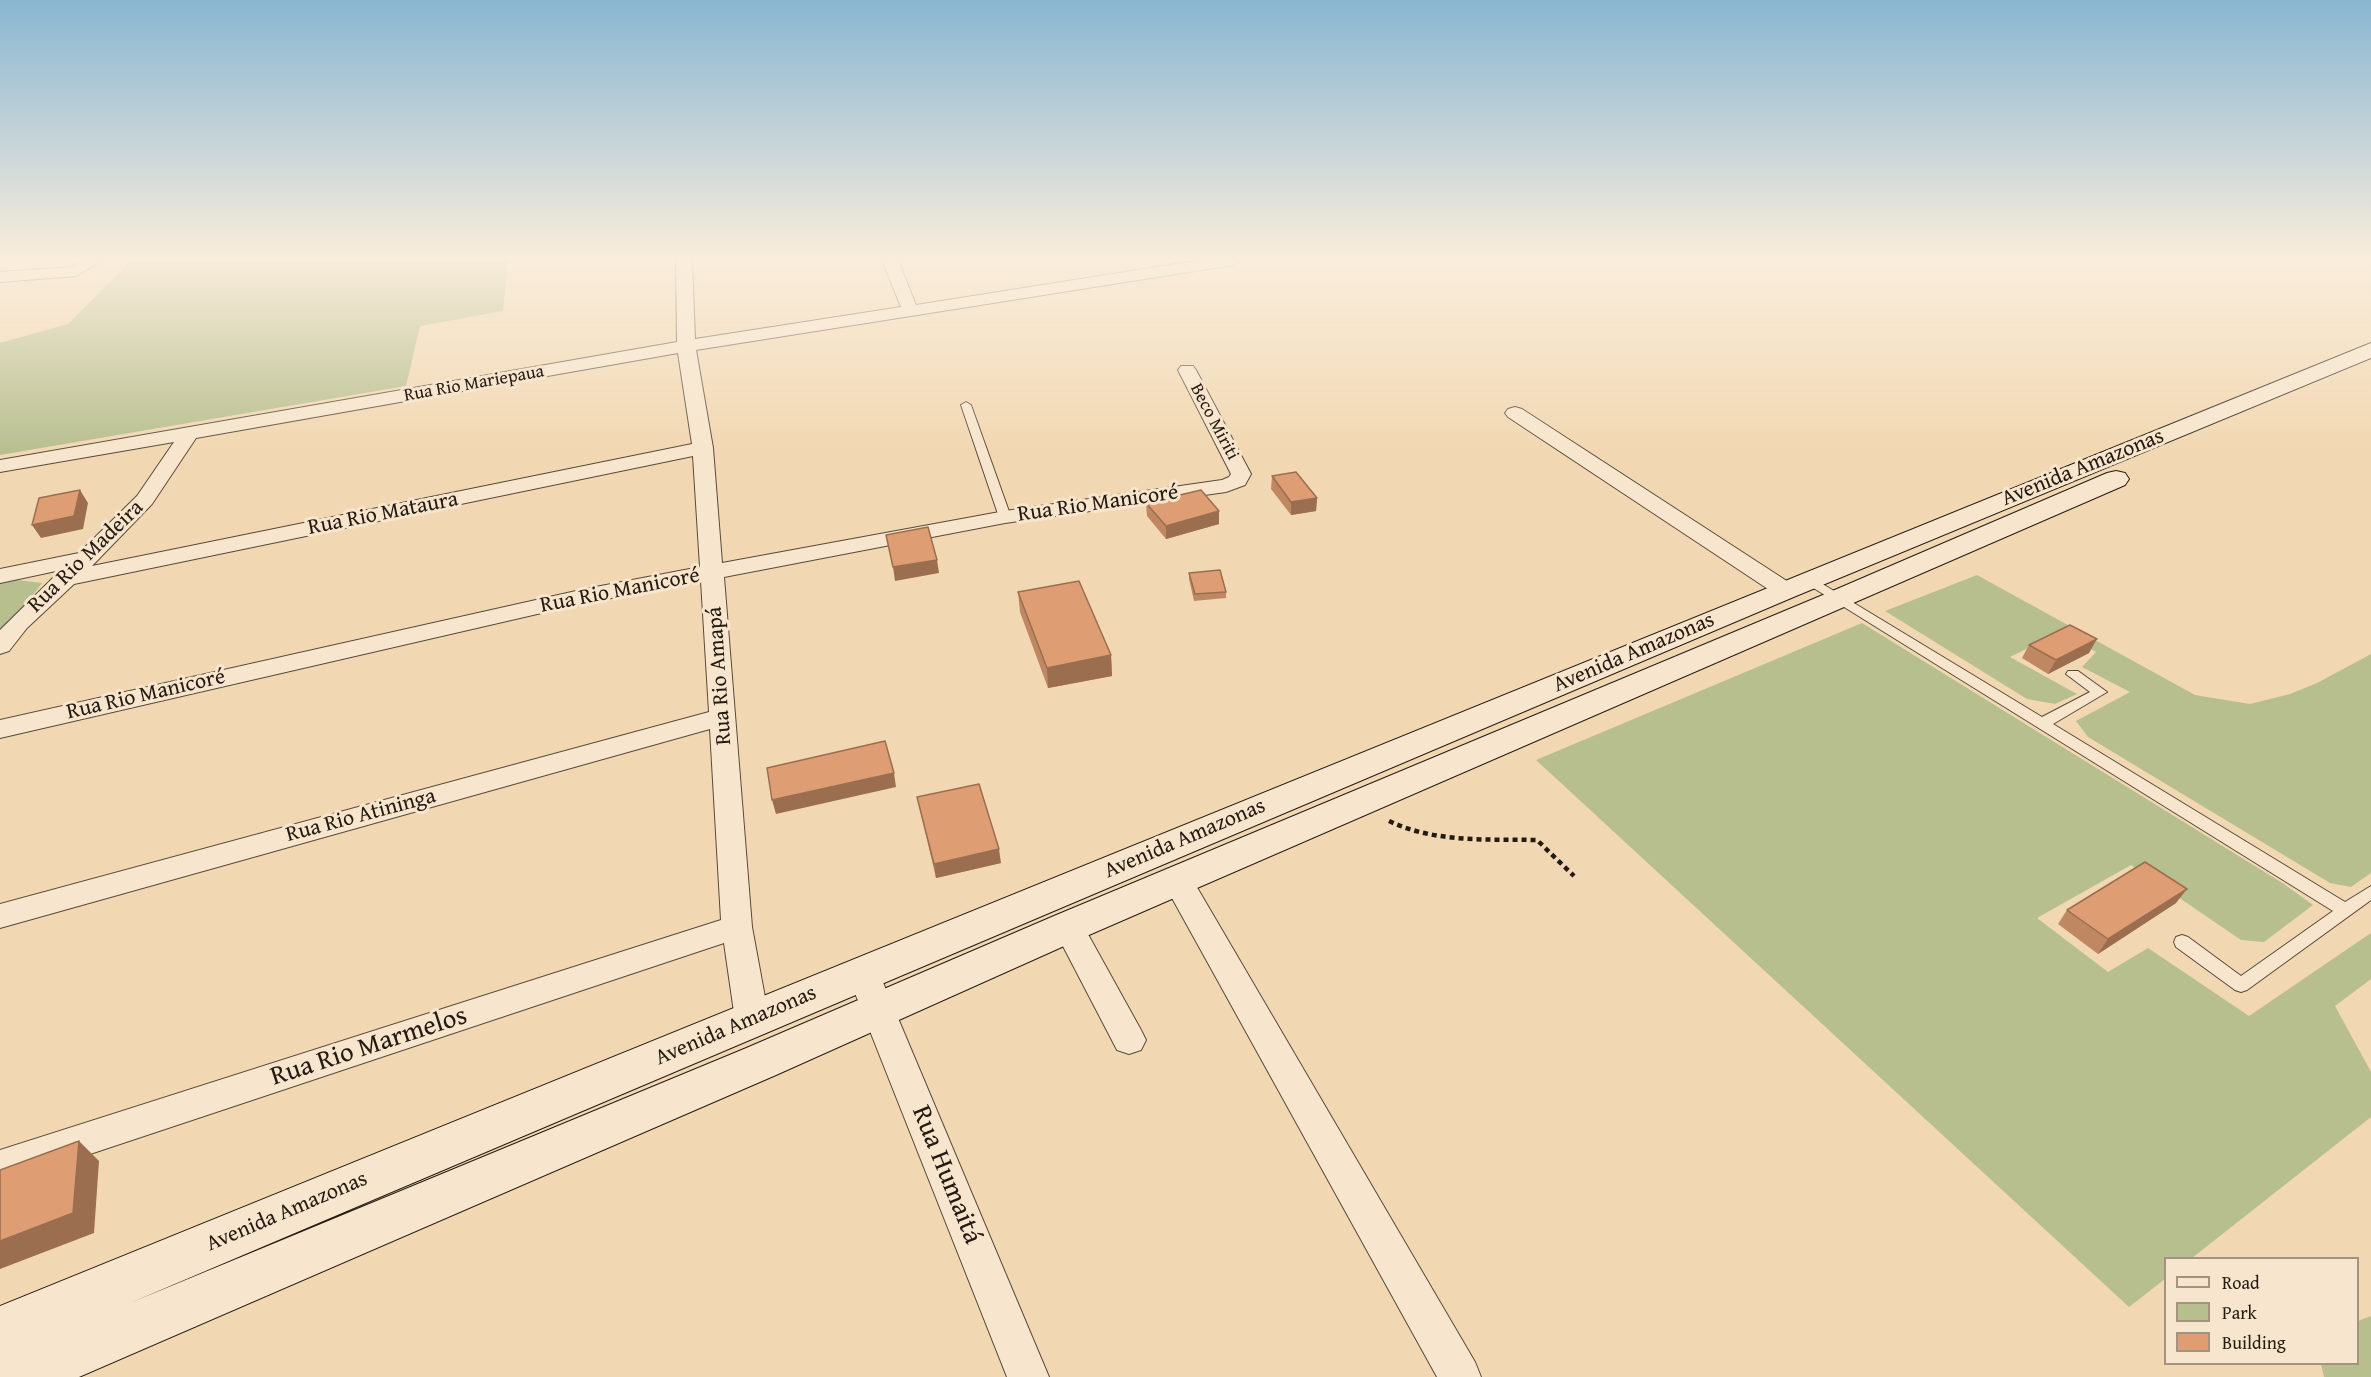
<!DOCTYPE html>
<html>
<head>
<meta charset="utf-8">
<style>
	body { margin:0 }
	#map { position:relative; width:2371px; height:1377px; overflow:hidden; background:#f2d8b2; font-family:"Gentium Book Plus",serif }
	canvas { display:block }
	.legend { position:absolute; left:2164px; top:1257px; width:195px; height:108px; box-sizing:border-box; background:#f7e6cd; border:2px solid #a39482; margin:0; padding:8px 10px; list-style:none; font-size:18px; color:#251a12 }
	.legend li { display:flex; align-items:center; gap:12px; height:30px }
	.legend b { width:30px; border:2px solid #a39482 }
</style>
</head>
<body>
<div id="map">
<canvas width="2371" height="1377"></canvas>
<ul class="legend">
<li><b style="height:8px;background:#f7e6cd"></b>Road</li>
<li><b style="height:16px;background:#b7bf8f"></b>Park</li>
<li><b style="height:16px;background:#de9d72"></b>Building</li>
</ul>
</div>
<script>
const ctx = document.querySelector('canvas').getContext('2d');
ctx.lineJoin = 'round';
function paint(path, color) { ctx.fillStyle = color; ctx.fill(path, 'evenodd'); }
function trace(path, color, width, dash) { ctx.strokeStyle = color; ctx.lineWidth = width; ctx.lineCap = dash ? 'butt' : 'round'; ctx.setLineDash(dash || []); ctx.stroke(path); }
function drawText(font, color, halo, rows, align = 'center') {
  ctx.font = font + ' "Gentium Book Plus",serif'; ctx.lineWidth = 6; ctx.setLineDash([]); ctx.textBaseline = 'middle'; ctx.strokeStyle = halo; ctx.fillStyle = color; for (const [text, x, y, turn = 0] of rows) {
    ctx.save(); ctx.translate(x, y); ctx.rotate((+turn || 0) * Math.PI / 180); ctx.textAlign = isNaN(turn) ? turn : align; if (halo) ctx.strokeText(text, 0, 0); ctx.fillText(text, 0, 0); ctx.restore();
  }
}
paint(new Path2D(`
	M132,260H508L503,311L420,326L406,386L0,455V343L68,324Z
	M1977,575L2195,695L2250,704L2290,694L2317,683L2371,654V873L2351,887L2330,883L2088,737L2076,721L2130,692L2082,667L2096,652L2061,632L2010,657L2077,694L2055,704L2027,699L1885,611Z
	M9,579L42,583L0,639V581Z
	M1862,623L2284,884L2313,905L2264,942L2241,940L2131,865L2037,918L2108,972L2148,948L2249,1016L2371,933V979L2335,1006L2371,1072V1117L2192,1258H2166L2165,1279L2129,1307L1536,760Z
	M2371,1316V1377H2324L2321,1364H2358V1321Z`), '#b7bf8f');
const lane = new Path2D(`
	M966,402L971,405L1011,517L1009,519H1001L999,517L961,405Z
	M1811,577L2042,717L2090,692L2066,674L2068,671H2078L2107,692L2053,724L2345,902L2371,886V900L2247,990L2241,992L2235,990L2176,947L2174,942L2176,937L2182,935L2188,937L2241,976L2333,911L1807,584L1805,581Z`);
const street = new Path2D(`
	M83,260H103L76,276L0,282V272L72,267Z
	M676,260H692L695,339L901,307L882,260H898L916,305L1201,260H1241L1233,265L696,350L713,448L722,563L1005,511L1222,480L1229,477L1231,474L1178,370L1181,366H1193L1196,370L1251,474L1245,485L1226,492L1005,523L724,577L752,927L769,1019L764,1029L752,1033L740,1029L735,1019L724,943L0,1184V1150L721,920L710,729L0,928V904L709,712L701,581L585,603L0,738V720L585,589L700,567L693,456L74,584L27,628L9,651L0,654V630L61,570L0,583V569L79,553L137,496L174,442L0,472V460L677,342ZM678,353L692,444L92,566L152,504L196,438Z
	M1515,407L1522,409L1793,585L1797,590L1793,595L1785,597L1777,595L1508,417L1505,413L1508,409Z
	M1177,869L1188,872L1475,1362L1481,1377H1437L1162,880L1166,872Z
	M1068,915L1079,918L1141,1030L1146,1040L1141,1050L1129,1054L1117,1050L1053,927L1057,918Z
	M863,960L874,964L879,973L1049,1377H1007L847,973L852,964Z`);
const secondary = new Path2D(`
	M2371,343V358L1796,596L130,1303L744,1049L1054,916L1830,592L2107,473L2116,471L2125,473L2129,479L2125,485L1082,938L776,1075L79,1377H0V1306Z`);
trace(lane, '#584a3a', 2);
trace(street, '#584a3a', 2);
trace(secondary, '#251a12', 2);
trace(new Path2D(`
	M1389,821C1435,843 1487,839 1537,840L1574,876`), '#251a12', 4.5, [5, 4]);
paint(lane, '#f7e6cd');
paint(street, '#f7e6cd');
paint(secondary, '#f7e6cd');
paint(new Path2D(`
	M1272,476L1317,498L1316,511L1291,515L1271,489Z
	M1146,503L1219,524L1166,539L1147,516Z
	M1189,573L1226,592V598L1194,601L1189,579Z
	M1018,592L1111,655L1112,676L1048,688L1020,612Z
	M2029,645L2089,653L2048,674L2022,658Z
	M917,797L1001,863L936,878Z
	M2176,903L2098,954L2058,924L2067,910Z`), '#bf8762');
paint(new Path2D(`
	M80,490L88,503L83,529L41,538L32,525Z
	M1317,498L1316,511L1291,515V502Z
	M1219,511V524L1166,539V526Z
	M937,560L939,573L895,581L893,567Z
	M2097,639L2089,653L2048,674L2056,660Z
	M1111,655L1112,676L1048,688L1047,668Z
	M894,773L896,787L776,814L772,800Z
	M999,849L1001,863L936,878L934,864Z
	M2187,889L2176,903L2098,954L2108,939Z
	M79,1141L99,1161L94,1233L0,1269V1241Z`), '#9b6e50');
const building = new Path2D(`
	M1296,472L1317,498L1291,502L1272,476Z
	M80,490L74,516L32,525L39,498Z
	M1201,490L1219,511L1166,526L1146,503Z
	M928,527L937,560L893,567L886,535Z
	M1220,570L1226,592L1195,594L1189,573Z
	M1079,581L1111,655L1047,668L1018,592Z
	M2070,625L2097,639L2056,660L2029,645Z
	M885,741L894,773L772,800L767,768Z
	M979,784L999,849L934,864L917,797Z
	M2145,862L2187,889L2108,939L2067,910Z
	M79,1141L73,1213L0,1241V1170Z`);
paint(building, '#de9d72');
trace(building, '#9b6e50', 1.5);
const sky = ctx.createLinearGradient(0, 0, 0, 453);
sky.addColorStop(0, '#89b6d1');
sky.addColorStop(0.57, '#f9eddc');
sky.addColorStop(1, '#f9eddc00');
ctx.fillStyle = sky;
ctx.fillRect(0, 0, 2371, 453);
drawText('18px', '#251a12', '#f7e6cd', [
	["Rua Rio Mariepaua",474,384,-10],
	["Beco Miriti",1214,422,62]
]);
drawText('22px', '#251a12', '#f7e6cd', [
	["Avenida Amazonas",2083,468,-22],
	["Rua Rio Manicoré",1098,504,-8],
	["Rua Rio Mataura",383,514,-11],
	["Rua Rio Madeira",86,557,-44],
	["Rua Rio Manicoré",620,591,-11],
	["Avenida Amazonas",1634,653,-23],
	["Rua Rio Amapá",720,676,-94],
	["Rua Rio Manicoré",146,695,-13],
	["Rua Rio Atininga",361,816,-15],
	["Avenida Amazonas",1185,839,-23],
	["Avenida Amazonas",736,1026,-23],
	["Avenida Amazonas",287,1212,-23]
]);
drawText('27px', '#251a12', '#f7e6cd', [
	["Rua Rio Marmelos",369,1047,-18],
	["Rua Humaitá",946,1175,68]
]);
</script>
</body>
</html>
